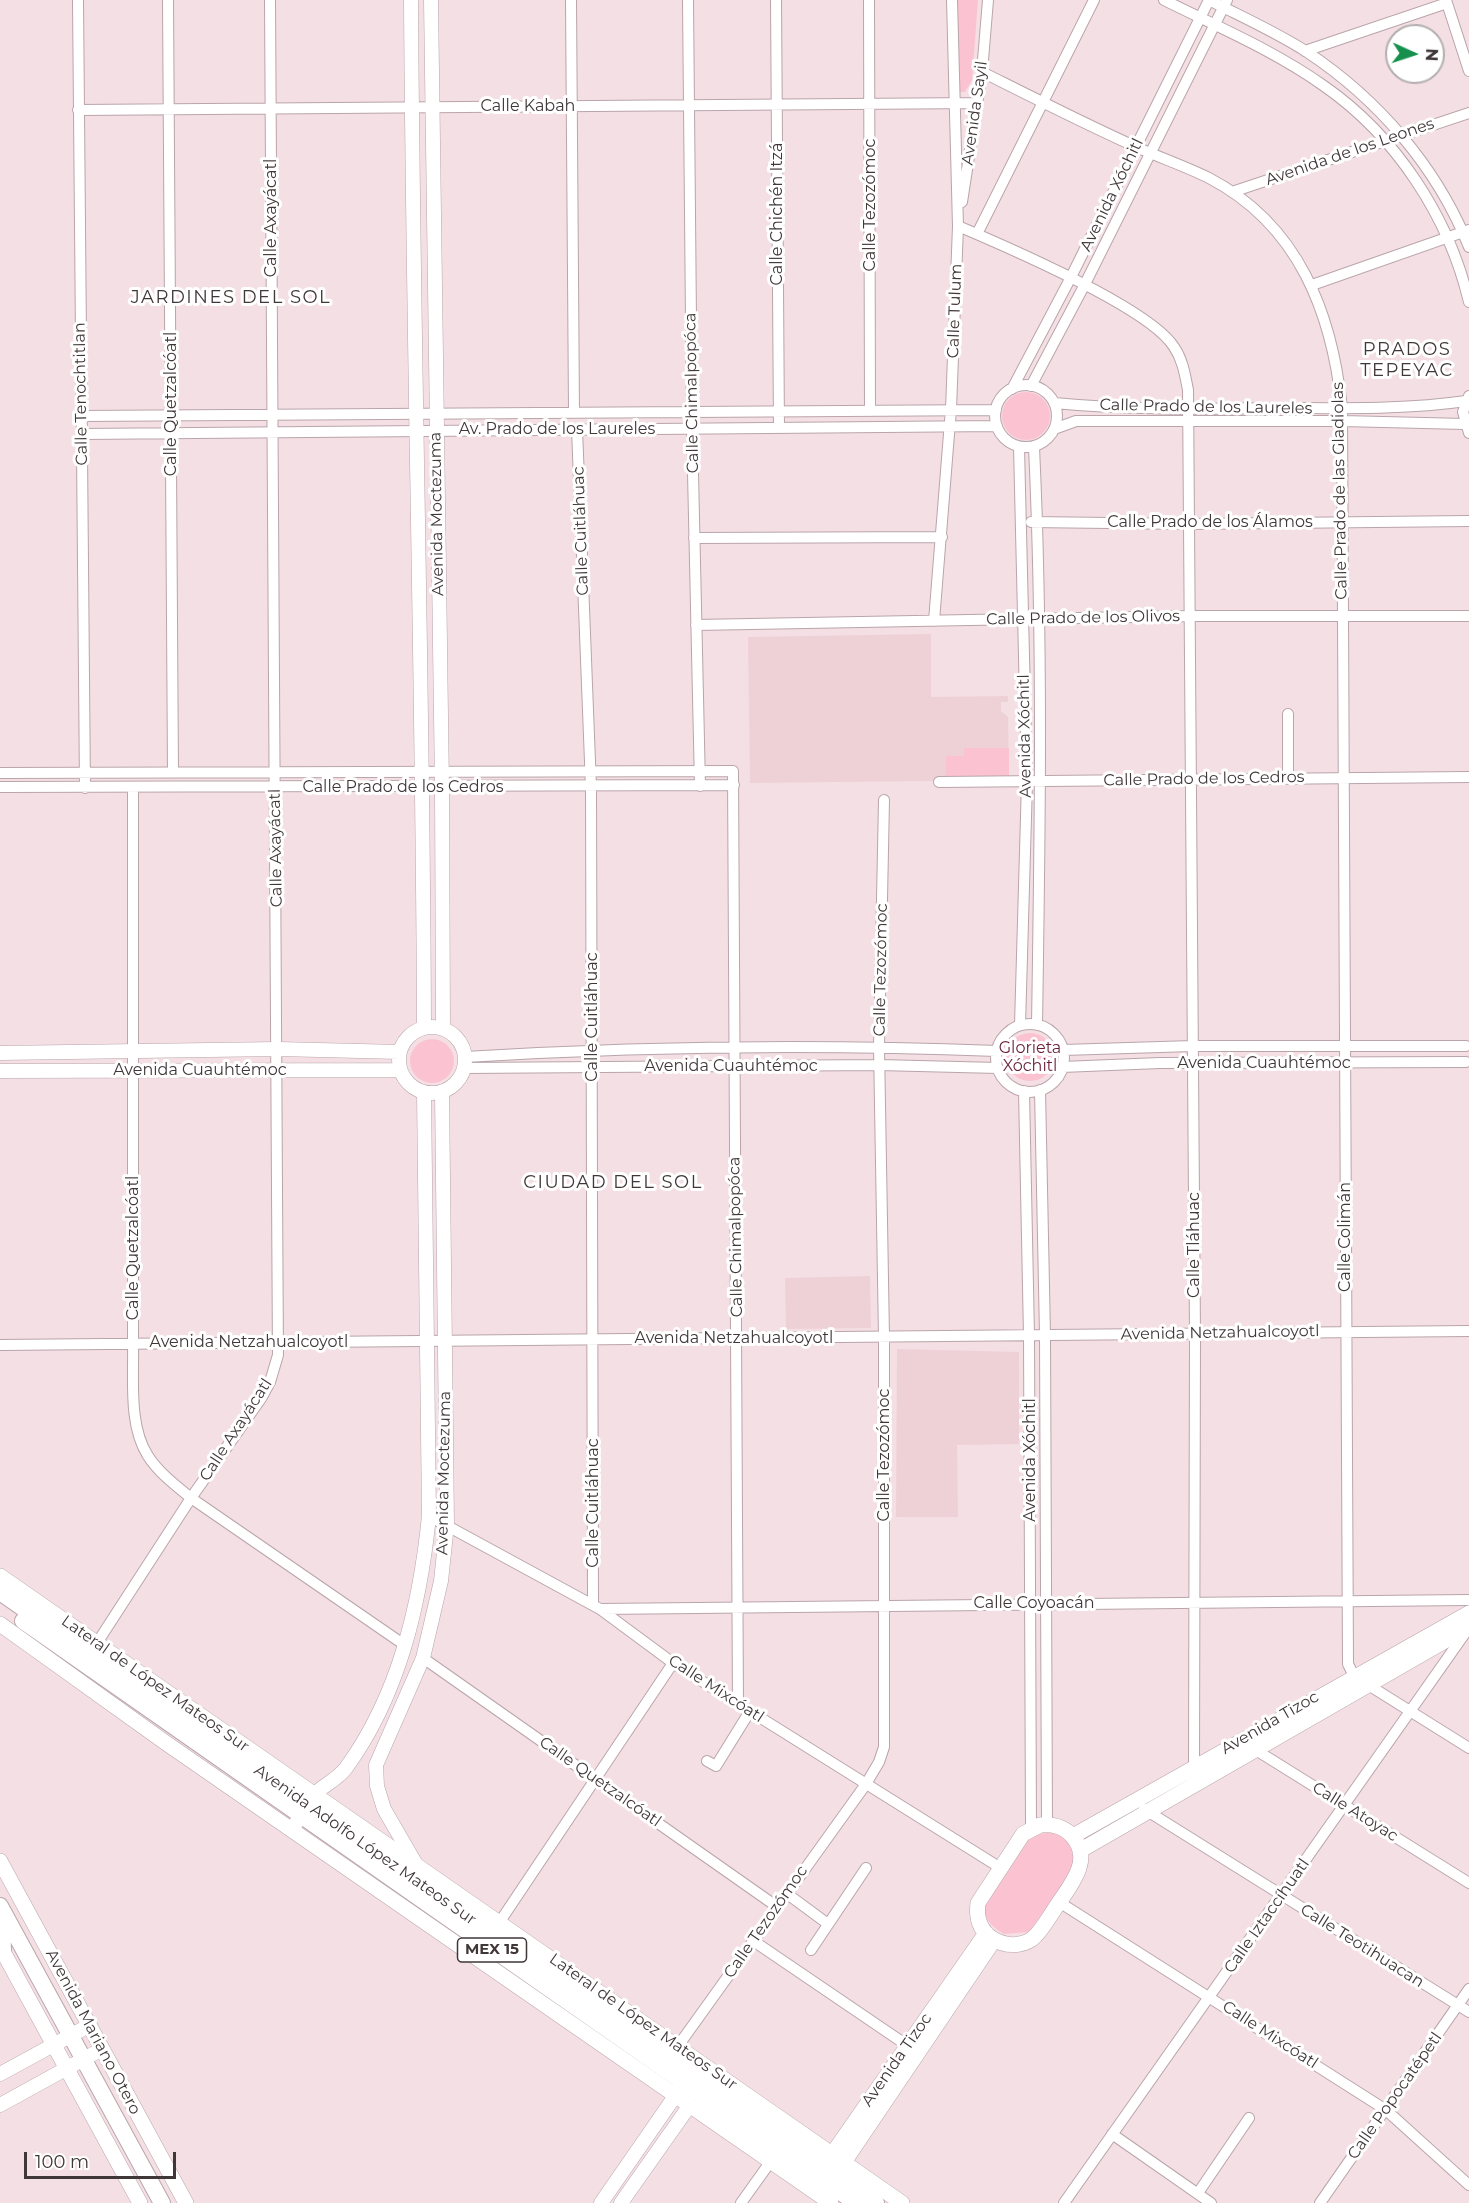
<!DOCTYPE html>
<html>
<head>
<meta charset="utf-8">
<style>
	body { margin:0 }
	#map { position:relative; width:1469px; height:2203px; overflow:hidden; background:#f4dfe4; font-family:Montserrat,sans-serif }
	canvas { display:block }
	.north { position:absolute; left:1385px; top:24px; width:60px; height:60px; box-sizing:border-box; background:#fff; border:2px solid #b3afb0; border-radius:50%; rotate:93deg; font-size:16px; font-weight:700; line-height:24px; text-align:center; color:#403739 }
	.north::after { content:''; display:block; margin:auto; width:21px; height:27px; background:#16904c; clip-path:polygon(50% 0,100% 100%,50% 72%,0 100%) }
	.scale { position:absolute; left:24px; top:2152px; width:152px; height:27px; box-sizing:border-box; border:3px solid #403739; border-top:0; padding-left:8px; font-size:18px; line-height:21px; white-space:nowrap; color:#403739; -webkit-text-stroke:4px #fff; paint-order:stroke }
</style>
</head>
<body>
<div id="map">
<canvas width="1469" height="2203"></canvas>
<div class="north">N</div>
<div class="scale">100 m</div>
</div>
<script>
const ctx = document.querySelector('canvas').getContext('2d');
ctx.lineJoin = 'round';
function paint(path, color) { ctx.fillStyle = color; ctx.fill(path, 'evenodd'); }
function trace(path, color, width, dash) { ctx.strokeStyle = color; ctx.lineWidth = width; ctx.lineCap = dash ? 'butt' : 'round'; ctx.setLineDash(dash || []); ctx.stroke(path); }
function drawText(font, color, halo, rows, align = 'center') {
  ctx.font = font + ' Montserrat,sans-serif'; ctx.lineWidth = 6; ctx.setLineDash([]); ctx.textBaseline = 'middle'; ctx.strokeStyle = halo; ctx.fillStyle = color; for (const [text, x, y, turn = 0] of rows) {
    ctx.save(); ctx.translate(x, y); ctx.rotate((+turn || 0) * Math.PI / 180); ctx.textAlign = isNaN(turn) ? turn : align; if (halo) ctx.strokeText(text, 0, 0); ctx.fillText(text, 0, 0); ctx.restore();
  }
}
paint(new Path2D(`
	M931,634V697L1008,696V702H1001V711L1008,717L1009,780L750,783L748,637Z
	M870,1276L871,1328L786,1329L785,1278Z
	M897,1349L1019,1352V1444L957,1445L958,1517H896Z`), '#eed1d7');
paint(new Path2D(`
	M958,0H978L972,80L965,92H958Z
	M1002 416a24 24 0 1 1 48 0a24 24 0 1 1-48 0Z
	M964,748H1009V780H946V756H964Z
	M1006 1057a24 24 0 1 1 48 0a24 24 0 1 1-48 0Z
	M410 1061a22 22 0 1 1 44 0a22 22 0 1 1-44 0Z
	M1051,1832C1071,1838 1072,1847 1075,1867L1029,1932L1004,1934C989,1925 982,1917 986,1899L1030,1836Z`), '#fbc3d1');
const minor = new Path2D(`
	M78,0L85,788
	M168,0L173,772
	M571,0L574,411
	M688,0L692,428L700,786
	M776,0L779,428
	M869,0L870,410
	M1164,0C1218,27 1275,51 1324,86C1396,136 1449,217 1469,302
	M1209,0C1242,17 1276,32 1307,52C1378,99 1437,167 1469,247
	M1446,0L1469,71
	M1305,51L1447,3
	M982,72C1032,97 1083,123 1134,146C1158,157 1185,166 1209,178C1299,225 1332,313 1342,408L1348,1664L1354,1676L1469,1748
	M78,110L978,103
	M1232,192L1469,113
	M962,202L982,72L988,0
	M958,226C1005,246 1150,308 1174,347C1183,360 1185,375 1188,390L1195,1334L1194,1766L1197,1770
	M977,234L1094,0
	M1312,285L1469,230
	M995 416a31 31 0 1 1 62 0a31 31 0 1 1-62 0Z
	M1031,386L1084,286L1227,0
	M1012,389L1070,279L1209,0
	M1469,396L1463,412L1469,433
	M1054,403C1127,410 1201,409 1274,408C1338,408 1403,410 1466,401
	M81,416L996,410
	M577,429L591,787L593,1605
	M1054,429L1076,421H1342L1465,424
	M82,434L997,426
	M1019,447L1027,782L1020,1025
	M1034,447C1043,639 1040,832 1037,1025
	M1031,522L1188,524L1469,521
	M694,538L942,537
	M934,621L951,409L958,226L952,0
	M696,625L1189,616H1469
	M0,773L733,771L738,1703
	M1288,778V714
	M939,782L1469,777
	M0,787L734,785
	M133,788V1343C134,1378 128,1425 148,1456C159,1473 175,1485 191,1498L406,1646
	M996 1058a34 34 0 1 1 68 0a34 34 0 1 1-68 0Z
	M1063,1050L1193,1046H1466
	M465,1057C642,1046 820,1044 997,1051
	M1062,1067L1160,1063L1466,1062
	M464,1068L879,1065L998,1068
	M1040,1090L1045,1335L1047,1825
	M1024,1091L1029,1335L1031,1828
	M0,1345L1469,1331
	M429,1516L600,1609L673,1663L999,1867
	M600,1609L1469,1600
	M97,1643L191,1498L262,1397L270,1382L278,1355L270,0
	M423,1658L776,1906
	M1251,1747L1469,1883
	M707,1761L716,1766L750,1711
	M1144,1809L1469,2012
	M786,1893L828,1924
	M1059,1902L1386,2110L1469,2185
	M499,1923L673,1663
	M752,1940L908,2046
	M811,1950L866,1868
	M678,2046L866,1784L879,1762L884,1747V1337L879,1047L884,800
	M1112,2134L1211,2203
	M1198,2193L1249,2118
	M741,2203L771,2161
	M1064,2203L1468,1629
	M1320,2203L1469,1989`);
const tertiary = new Path2D(`
	M411,0C413,343 423,685 424,1028
	M431,0L442,787L443,1029
	M399 1060a33 33 0 1 1 66 0a33 33 0 1 1-66 0Z
	M0,1053L278,1049L400,1052
	M0,1071L400,1070
	M292,1829C300,1818 306,1805 314,1795C323,1785 337,1780 346,1768C399,1695 420,1605 429,1516L424,1092
	M417,1866L384,1809L377,1786L376,1765L423,1658L441,1581L447,1524L442,1092
	M0,2074L90,2025
	M0,2105L102,2049
	M601,2203L682,2086
	M621,2203L690,2105`);
const secondary = new Path2D(`
	M0,1576L902,2203
	M0,1624L166,1743L831,2203
	M1040,1825C1053,1824 1064,1826 1073,1837C1094,1861 1068,1888 1054,1910C1048,1919 1041,1932 1032,1939C1020,1947 1005,1946 993,1939C980,1931 976,1918 978,1903L1023,1834Z
	M1073,1836L1469,1613
	M1081,1850L1469,1627
	M0,1861L186,2203
	M0,1946L140,2203
	M826,2163L986,1933
	M838,2171L994,1940`);
const primary = new Path2D(`
	M0,1592L876,2203
	M23,1621L856,2203
	M0,1906L162,2203
	M2,1914L3,1951`);
trace(minor, '#b9a5aa', 12);
trace(tertiary, '#b9a5aa', 15);
trace(secondary, '#b9a5aa', 16);
trace(primary, '#b9a5aa', 18);
trace(minor, '#fff', 10);
trace(tertiary, '#fff', 14);
trace(secondary, '#fff', 15);
trace(primary, '#fff', 16);
for (const [x, y, w] of [
	[492,1950,69]
]) { const box = new Path2D(); box.roundRect(x - w / 2, y - 12, w, 24, 4.5); ctx.fillStyle = '#fff'; ctx.fill(box); trace(box, '#403739', 1.5); }
drawText('bold 15px', '#403739', null, [
	["MEX 15",492,1950]
]);
drawText('16px', '#403739', '#fff', [
	["Calle Kabah",528,106],
	["Avenida Sayil",975,113,-82],
	["Avenida de los Leones",1350,152,-19],
	["Avenida Xóchitl",1112,195,-64],
	["Calle Tezozómoc",870,205,-90],
	["Calle Chichén Itzá",777,214,-90],
	["Calle Axayácatl",271,218,-90],
	["Calle Tulum",955,311,-88],
	["Calle Chimalpopóca",692,393,-91],
	["Calle Tenochtitlan",81,394,-91],
	["Calle Quetzalcóatl",171,404,-90],
	["Calle Prado de los Laureles",1206,407,1],
	["Av. Prado de los Laureles",557,429],
	["Calle Prado de las Gladiolas",1340,491,-91],
	["Avenida Moctezuma",437,514,-91],
	["Calle Prado de los Álamos",1210,522],
	["Calle Cuitláhuac",581,531,-92],
	["Calle Prado de los Olivos",1083,618,-1],
	["Avenida Xóchitl",1025,736,-91],
	["Calle Prado de los Cedros",1204,779,-1],
	["Calle Prado de los Cedros",403,787],
	["Calle Axayácatl",276,848,-91],
	["Calle Tezozómoc",881,970,-89],
	["Calle Cuitláhuac",592,1017,-90],
	["Avenida Cuauhtémoc",1264,1063],
	["Avenida Cuauhtémoc",731,1066],
	["Avenida Cuauhtémoc",200,1070],
	["Calle Chimalpopóca",736,1237,-91],
	["Calle Colimán",1345,1237,-90],
	["Calle Tláhuac",1194,1245,-90],
	["Calle Quetzalcóatl",133,1248,-90],
	["Avenida Netzahualcoyotl",1220,1333,-1],
	["Avenida Netzahualcoyotl",734,1338],
	["Avenida Netzahualcoyotl",249,1342],
	["Calle Axayácatl",236,1430,-57],
	["Calle Tezozómoc",884,1455,-90],
	["Avenida Xóchitl",1030,1460,-90],
	["Avenida Moctezuma",444,1473,-89],
	["Calle Cuitláhuac",593,1503,-90],
	["Calle Coyoacán",1034,1603],
	["Lateral de López Mateos Sur",155,1684,35],
	["Calle Mixcóatl",716,1689,33],
	["Avenida Tizoc",1270,1723,-30],
	["Calle Quetzalcóatl",600,1782,35],
	["Calle Atoyac",1355,1812,32],
	["Avenida Adolfo López Mateos Sur",365,1845,35],
	["Calle Iztaccíhuatl",1267,1916,-55],
	["Calle Tezozómoc",766,1922,-55],
	["Calle Teotihuacan",1362,1946,32],
	["Lateral de López Mateos Sur",643,2022,35],
	["Avenida Mariano Otero",93,2032,62],
	["Calle Mixcóatl",1270,2035,33],
	["Avenida Tizoc",897,2060,-55],
	["Calle Popocatépetl",1395,2096,-55]
]);
drawText('16px', '#681e38', '#fff', [
	["Glorieta",1030,1048],
	["Xóchitl",1030,1066]
]);
ctx.letterSpacing = '1.5px';
drawText('18px', '#403739', '#fff', [
	["JARDINES DEL SOL",231,298],
	["PRADOS",1407,350],
	["TEPEYAC",1407,371],
	["CIUDAD DEL SOL",613,1183]
]);
ctx.letterSpacing = '0px';
</script>
</body>
</html>
